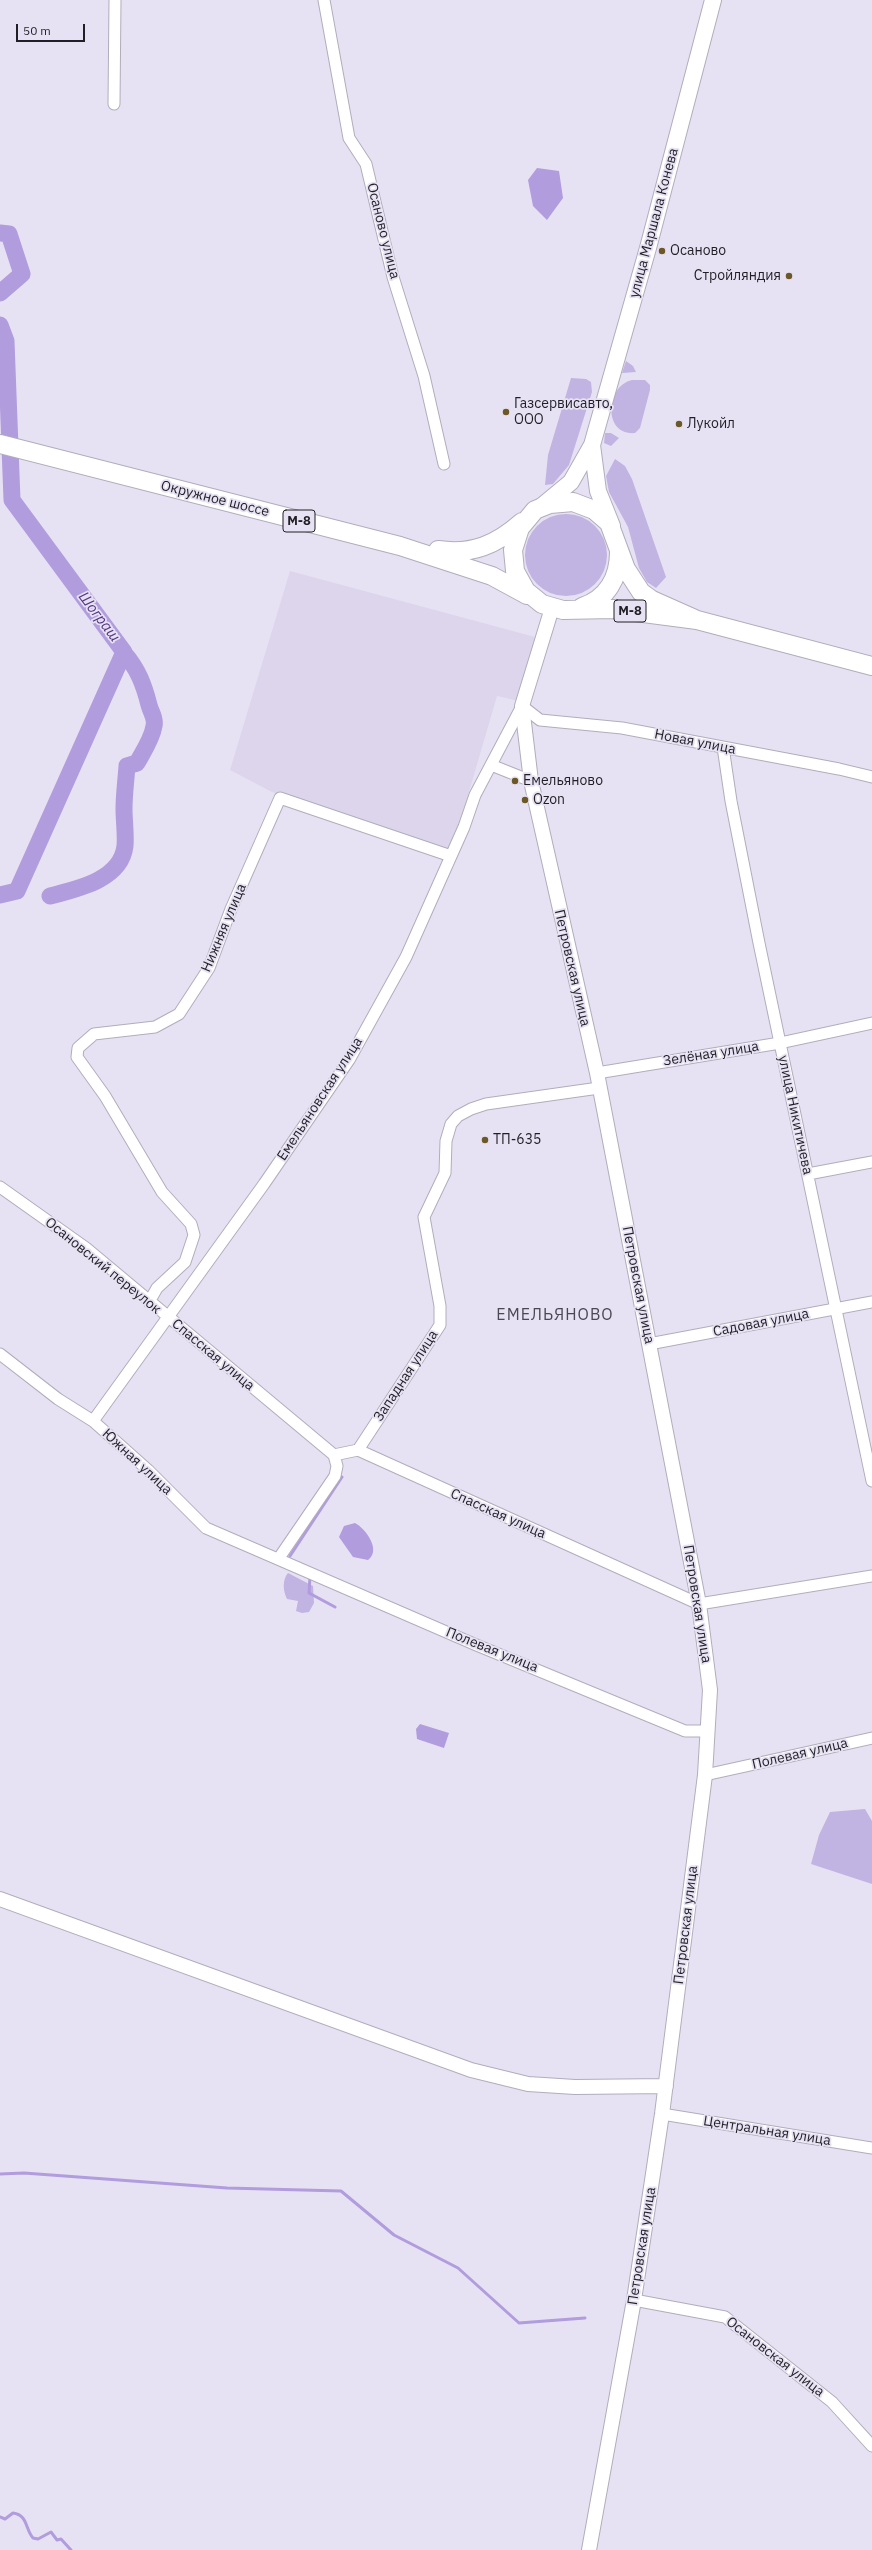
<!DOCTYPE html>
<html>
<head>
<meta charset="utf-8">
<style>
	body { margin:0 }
	#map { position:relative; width:872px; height:2550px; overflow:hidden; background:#e7e2f3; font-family:"IBM Plex Sans",sans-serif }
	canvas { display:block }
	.scale { position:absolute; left:16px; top:24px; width:69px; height:18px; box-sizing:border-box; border:2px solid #211f25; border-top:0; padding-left:5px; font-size:12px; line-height:14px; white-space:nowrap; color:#211f25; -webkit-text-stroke:3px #e7e2f3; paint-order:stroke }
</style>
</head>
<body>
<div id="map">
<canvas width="872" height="2550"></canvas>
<div class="scale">50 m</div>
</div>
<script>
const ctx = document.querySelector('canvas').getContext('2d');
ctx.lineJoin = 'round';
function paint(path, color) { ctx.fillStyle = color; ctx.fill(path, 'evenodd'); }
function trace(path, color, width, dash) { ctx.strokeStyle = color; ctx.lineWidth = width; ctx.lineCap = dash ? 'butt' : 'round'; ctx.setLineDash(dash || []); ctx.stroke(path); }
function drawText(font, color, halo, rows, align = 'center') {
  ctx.font = font + ' "IBM Plex Sans",sans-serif'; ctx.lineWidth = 3.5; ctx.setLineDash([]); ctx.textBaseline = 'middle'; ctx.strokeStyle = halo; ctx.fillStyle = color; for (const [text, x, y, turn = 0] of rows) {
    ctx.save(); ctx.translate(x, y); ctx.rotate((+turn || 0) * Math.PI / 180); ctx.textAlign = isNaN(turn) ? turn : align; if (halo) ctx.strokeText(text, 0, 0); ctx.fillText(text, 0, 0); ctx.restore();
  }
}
paint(new Path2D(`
	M290,571L535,637L519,701L497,696L452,850L272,792L230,770Z`), '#dcd5ec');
paint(new Path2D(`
	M626,361L633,366L636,372L622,373Z
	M571,378L586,379L591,382L592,392L569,465L553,484L545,485L548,455Z
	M632,380H645L650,385V390L640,428L635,433C603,436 605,386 632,380Z
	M605,433H611L619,438L611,446L604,443Z
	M615,459L625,466L632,479L666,577L656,588L647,582L639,568L628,527L609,492L606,476Z
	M525 555a41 41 0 1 1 82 0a41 41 0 1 1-82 0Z
	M288,1573L313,1586L314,1603L309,1612L302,1613L296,1611L298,1601L287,1599C283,1591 282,1580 288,1573Z
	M865,1809L872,1821V1884L811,1864L819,1835L830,1812Z`), '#c1b3e2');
paint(new Path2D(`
	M537,168L559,171L563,198L547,220L533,206L528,180Z
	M355,1523C365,1528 382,1550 368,1560L353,1557L339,1537L344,1526Z
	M420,1724L449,1733L444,1748L417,1739L416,1729Z`), '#b19cdd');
trace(new Path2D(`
	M290,1556L342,1477
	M310,1576L309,1593L335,1607
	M0,2174L24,2173L227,2188L341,2191L394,2235L458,2268L519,2323L585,2318
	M0,2517L5,2519L13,2513C28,2515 25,2529 33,2538L38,2539L51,2532L57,2540L61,2539L71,2550`), '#b19cdd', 3);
trace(new Path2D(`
	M0,233L9,234L22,274L0,293
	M0,325L6,341L12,500L124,652L17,891L0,895
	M50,896C77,889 121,880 125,846C126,834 124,821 124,809C124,795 126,780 127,766L137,763C143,752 152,739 154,726C156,718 151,713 149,705C144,685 138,669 124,653`), '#b19cdd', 17);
const minor = new Path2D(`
	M324,0L349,138L366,164L393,277L424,376L444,464
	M114,104L115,0
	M723,747L731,801L759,943L872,1481
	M491,765L531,781
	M597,1073L780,1043L872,1023
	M808,1174L872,1162
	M0,1187L86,1248L334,1455L358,1450L699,1604L872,1576
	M149,1302L157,1288L185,1262L194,1235L191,1224L162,1192L105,1096L77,1057L78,1048L94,1034L155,1027L179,1014L209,968L231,909L280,798L451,856
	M649,1344L872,1302
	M0,1354L58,1399L93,1421L148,1470L206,1528L474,1644L685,1731H707
	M93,1421L264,1184L349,1060L406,957L464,827L475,795L522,706L540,720L622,728L839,769L872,777
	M358,1450L440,1325V1306L424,1217L445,1173L446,1141L451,1124L458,1116L471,1109L486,1104L599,1088
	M279,1558L335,1476L337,1466L334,1455
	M705,1775L872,1738
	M662,2114L872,2148
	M634,2300L725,2317L832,2402L872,2446`);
const tertiary = new Path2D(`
	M552,608L522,706L531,781L597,1073L699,1604L710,1690L705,1775L662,2114L634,2300L589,2550
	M0,1899L471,2070L528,2084L575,2087L666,2086`);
const secondary = new Path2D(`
	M592,445L598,491L612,526
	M542,506L571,482L592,445L648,248L713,0`);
const primary = new Path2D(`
	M0,444L400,546L492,576L527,595
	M438,550C472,555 496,545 522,522
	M582,607C607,599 619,578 619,552
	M697,620L652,600L641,592L626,569L609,523L594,510L573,502L550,504L535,510L520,528L513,550L515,571L526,591L542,604L563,610L613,609L697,620L872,666`);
trace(minor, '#b1adbc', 13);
trace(tertiary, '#b1adbc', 16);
trace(secondary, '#b1adbc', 18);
trace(primary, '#b1adbc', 20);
trace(minor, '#fff', 11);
trace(tertiary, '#fff', 14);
trace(secondary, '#fff', 16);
trace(primary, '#fff', 18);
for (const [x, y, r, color] of [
	[662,251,4,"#6b5826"],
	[789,276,4,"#6b5826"],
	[506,412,4,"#6b5826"],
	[679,424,4,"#6b5826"],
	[515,781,4,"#6b5826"],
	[525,800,4,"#6b5826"],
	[485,1140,4,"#6b5826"]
]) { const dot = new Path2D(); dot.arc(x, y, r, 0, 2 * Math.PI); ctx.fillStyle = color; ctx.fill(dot); trace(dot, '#e7e2f3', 1.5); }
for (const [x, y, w] of [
	[299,521,32],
	[630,611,32]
]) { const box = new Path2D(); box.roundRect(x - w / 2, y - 11, w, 22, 3); ctx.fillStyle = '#e7e2f3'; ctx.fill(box); trace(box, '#211f25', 1); }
drawText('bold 13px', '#211f25', null, [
	["М-8",299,521],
	["М-8",630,611]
]);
drawText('14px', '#211f25', '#e7e2f3', [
	["улица Маршала Конева",654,223,-75],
	["Осаново улица",383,231,76],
	["Окружное шоссе",215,499,14],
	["Новая улица",695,742,11],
	["Нижняя улица",224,928,-67],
	["Петровская улица",572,968,77],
	["Зелёная улица",711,1054,-9],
	["Емельяновская улица",320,1099,-57],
	["улица Никитичева",795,1115,78],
	["Осановский переулок",103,1266,39],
	["Петровская улица",638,1285,79],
	["Садовая улица",761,1323,-11],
	["Спасская улица",213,1355,40],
	["Западная улица",406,1376,-57],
	["Южная улица",137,1462,43],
	["Спасская улица",498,1514,24],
	["Петровская улица",697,1604,81],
	["Полевая улица",492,1650,22],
	["Полевая улица",800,1754,-13],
	["Петровская улица",686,1925,-83],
	["Центральная улица",767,2131,9],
	["Петровская улица",642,2246,-81],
	["Осановская улица",775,2357,38]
]);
drawText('14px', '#211f25', '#e7e2f3', [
	["Осаново",670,251],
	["Стройляндия",781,276,"right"],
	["Газсервисавто,",514,404],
	["ООО",514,420],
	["Лукойл",687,424],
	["Емельяново",523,781],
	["Ozon",533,800],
	["ТП-635",493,1140]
], 'left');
drawText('italic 15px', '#543683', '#e7e2f3', [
	["Шограш",99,617,53]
]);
ctx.letterSpacing = '1px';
drawText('16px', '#4b4754', '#e7e2f3', [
	["ЕМЕЛЬЯНОВО",555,1315]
]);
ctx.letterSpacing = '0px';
</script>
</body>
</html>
